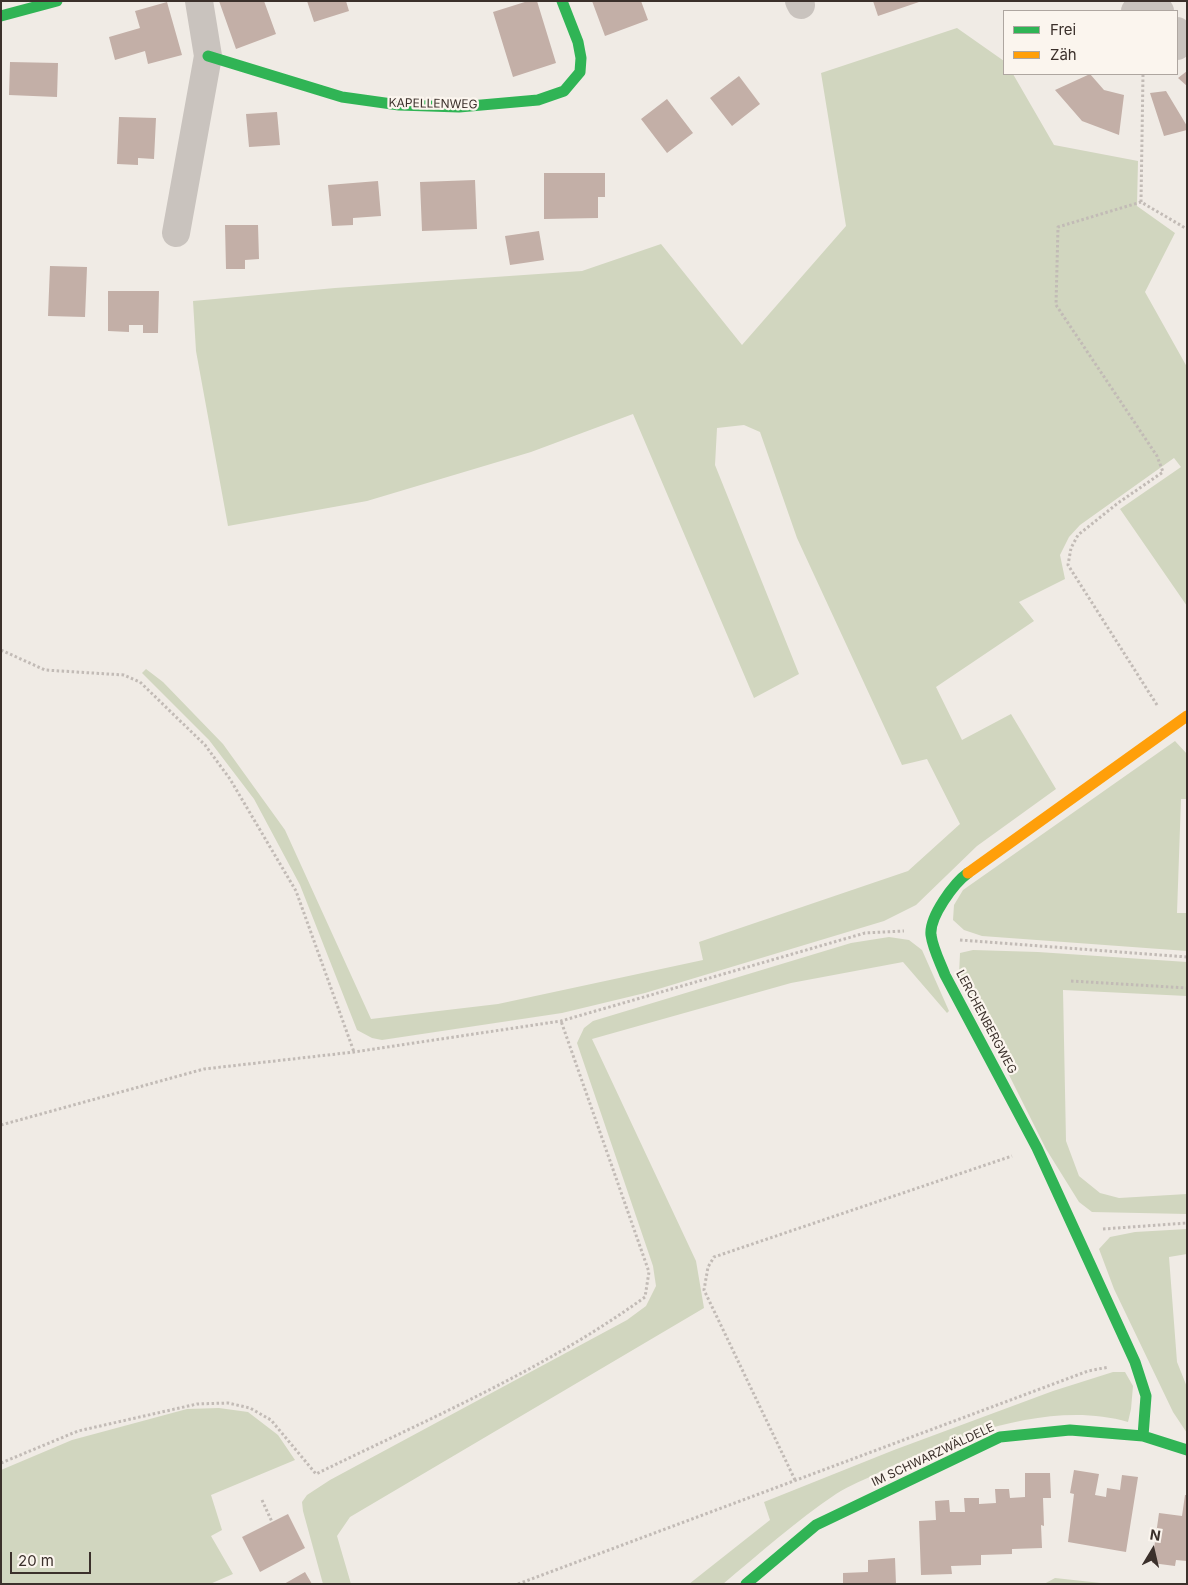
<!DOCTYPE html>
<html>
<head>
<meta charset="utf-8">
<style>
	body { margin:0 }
	#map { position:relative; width:1188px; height:1585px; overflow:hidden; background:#f0ebe5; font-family:Inter,sans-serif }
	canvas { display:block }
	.frame { position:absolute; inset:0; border:2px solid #3b302b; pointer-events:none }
	.legend { position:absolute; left:1003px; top:10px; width:175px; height:65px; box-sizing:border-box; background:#fbf5ee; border:1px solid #aea6a0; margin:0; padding:6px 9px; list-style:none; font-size:15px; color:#3b302b }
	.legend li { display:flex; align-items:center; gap:10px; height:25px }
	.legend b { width:25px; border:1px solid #aea6a0 }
	.north { position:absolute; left:1128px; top:1525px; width:50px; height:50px; -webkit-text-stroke:4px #fbf5ee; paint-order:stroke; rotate:9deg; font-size:14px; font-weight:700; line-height:20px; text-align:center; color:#3b302b }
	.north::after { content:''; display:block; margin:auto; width:18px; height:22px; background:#3b302b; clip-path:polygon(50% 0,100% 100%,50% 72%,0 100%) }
	.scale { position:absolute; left:10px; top:1552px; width:81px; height:22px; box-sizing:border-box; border:2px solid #3b302b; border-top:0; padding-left:6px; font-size:15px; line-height:18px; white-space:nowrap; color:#3b302b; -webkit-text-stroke:4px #fbf5ee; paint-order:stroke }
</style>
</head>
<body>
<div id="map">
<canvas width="1188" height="1585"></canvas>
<div class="frame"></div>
<ul class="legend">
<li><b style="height:6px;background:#30b455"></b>Frei</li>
<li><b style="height:6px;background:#ff9f0a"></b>Zäh</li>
</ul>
<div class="north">N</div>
<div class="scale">20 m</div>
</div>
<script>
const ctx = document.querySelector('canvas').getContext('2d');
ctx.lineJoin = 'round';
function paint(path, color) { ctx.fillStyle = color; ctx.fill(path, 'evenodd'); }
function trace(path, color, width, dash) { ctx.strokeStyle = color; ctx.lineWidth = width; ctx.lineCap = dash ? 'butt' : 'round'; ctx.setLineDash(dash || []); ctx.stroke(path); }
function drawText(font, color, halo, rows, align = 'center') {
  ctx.font = font + ' Inter,sans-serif'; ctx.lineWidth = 4.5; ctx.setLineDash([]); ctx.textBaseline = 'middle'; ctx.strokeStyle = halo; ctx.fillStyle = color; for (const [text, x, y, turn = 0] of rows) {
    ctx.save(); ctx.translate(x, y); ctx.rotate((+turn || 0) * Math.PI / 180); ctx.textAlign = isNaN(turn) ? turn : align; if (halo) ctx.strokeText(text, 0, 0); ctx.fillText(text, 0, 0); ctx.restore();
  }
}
paint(new Path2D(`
	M957,28L1004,61V74H1013L1054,145L1138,161L1137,206L1175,233L1145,292L1187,367V606L1120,509L1181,467L1174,458L1080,525L1069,537L1060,555L1065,579L1019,602L1034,621L936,687L962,740L1011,714L1056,789L977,846L916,905L884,921L645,993L562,1013L382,1040L372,1038L357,1030L300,885L254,799L209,740L142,673L146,669L163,682L223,744L285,830L371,1019L498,1004L703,960L699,942L908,871L960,824L927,759L902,765L797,538L760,432L744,425L717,428L715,465L799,674L754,698L633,414L531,452L367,501L228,526L196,351L193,301L335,288L582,271L661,244L742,345L846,226L821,73Z
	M1175,741L1187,754V799H1181L1177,913H1187V951L982,936L964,930L953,920L954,905L963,890Z
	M889,937L909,940L922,950L949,1011L947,1013L903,962L791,983L592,1039L696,1261L704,1308L350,1517L337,1536L351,1584H323L303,1511L302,1502L307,1495L330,1480L627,1320L646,1306L656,1286L653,1266L577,1043L584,1028L593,1021L851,943Z
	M973,950L1038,952L1187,962V996L1063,990L1066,1141L1079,1176L1100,1193L1119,1198L1187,1194V1214L1092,1212L1079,1202L1046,1149L959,975L960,953Z
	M1187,1229V1254L1169,1257L1177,1362L1187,1387V1433L1173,1412L1114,1289L1099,1249L1110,1237L1135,1232Z
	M1113,1372H1125L1133,1386L1131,1409L1128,1422C1050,1399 950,1437 880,1472C866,1479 850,1485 836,1494C796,1521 760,1553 723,1584H689L770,1520L764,1502L894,1450L1053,1391Z
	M219,1408L248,1412L278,1435L295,1460L211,1495L222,1530L211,1536L233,1574L210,1584H1V1470L72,1440L187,1409Z
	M1055,1578L1110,1584H1044Z`), '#d1d6bf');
paint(new Path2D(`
	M219,1H264L276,34L236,49Z
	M307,1H346L349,11L314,22Z
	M528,1H537L556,63L513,77L493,12Z
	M592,1H641L648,20L605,36Z
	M873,1H919V2L878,16Z
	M167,2L182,55L148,64L145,51L115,60L109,37L140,28L135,11Z
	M10,62L58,63L57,97L9,95Z
	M1187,71V86L1178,78Z
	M1090,74L1104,90L1124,95L1119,135L1082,121L1055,90Z
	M739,76L760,104L732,126L710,98Z
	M1166,91L1187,126V130L1164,136L1150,93Z
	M667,99L693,133L667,153L641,119Z
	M277,112L280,145L249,147L246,114Z
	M119,117L156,118L154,159L138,158V165L117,164Z
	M544,173H605V197H598V218L544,219Z
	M475,180L477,229L422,231L420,182Z
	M378,181L381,216L353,218V225L332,226L328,185Z
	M225,225H258L259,259L245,260V269H226Z
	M539,231L544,260L510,265L505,236Z
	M50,266L87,267L85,317L48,316Z
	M108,291H159L158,333H143V325H129V332L108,331Z
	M1074,1470L1099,1474L1095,1495L1106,1497L1107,1488L1120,1490L1122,1475L1138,1477L1126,1552L1068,1542L1074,1494L1070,1493Z
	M1025,1473H1050L1051,1498H1043L1044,1526L1041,1525L1042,1548L1012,1549V1554L981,1555V1565L951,1566L952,1574L921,1575L919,1521L936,1520L935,1501L949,1500L950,1512H965L964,1498H979V1504L996,1503L995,1489H1009L1010,1498L1025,1497Z
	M1185,1495H1187V1561L1176,1560L1175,1566L1152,1563L1159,1513L1182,1516Z
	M288,1514L305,1548L260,1572L242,1537Z
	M895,1558L896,1584H843V1573L868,1572V1560Z
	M305,1572L312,1584H284Z`), '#c3afa7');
trace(new Path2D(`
	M1141,202L1143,74
	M1,650L45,670L124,675L140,682L205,745L230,779L296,891L354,1052
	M1157,705L1068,565L1071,548L1078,535L1118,503L1163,472L1157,456L1056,305L1058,227L1141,202L1187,229
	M960,940L1187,957
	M1071,981L1187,988
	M1,1125L204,1069L354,1052L561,1021L865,933L904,931
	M1103,1229L1187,1223
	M1,1463L78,1431L197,1404L228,1403L250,1408L271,1420L316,1474C426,1420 546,1369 645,1297L649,1272L561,1021
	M795,1480L704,1290L708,1267L714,1257L1012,1156
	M262,1500L272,1522
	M518,1584L1088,1371L1109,1367`), '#c2bbb6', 3, [2.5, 2.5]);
trace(new Path2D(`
	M799,1L801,5
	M1135,11C1144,8 1151,8 1160,11
	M1177,31V46
	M176,233L208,56L199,1`), '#c9c3be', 28);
trace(new Path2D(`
	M1,16L57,1
	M208,56L342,97L399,105L459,107L538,100L564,91L580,72L581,58L578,42L562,1
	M968,873C954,883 929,917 931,935C933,949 940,962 945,975L1037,1148L1135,1362L1146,1396L1143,1436
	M746,1584L816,1525L1000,1437L1070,1430L1143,1436L1187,1450`), '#30b455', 11);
trace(new Path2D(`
	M968,873L1187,716`), '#ff9f0a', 11);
drawText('12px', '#3b302b', '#fbf5ee', [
	["KAPELLENWEG",433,104,1],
	["LERCHENBERGWEG",986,1022,62],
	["IM SCHWARZWÄLDELE",933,1455,-25]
]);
</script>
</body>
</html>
